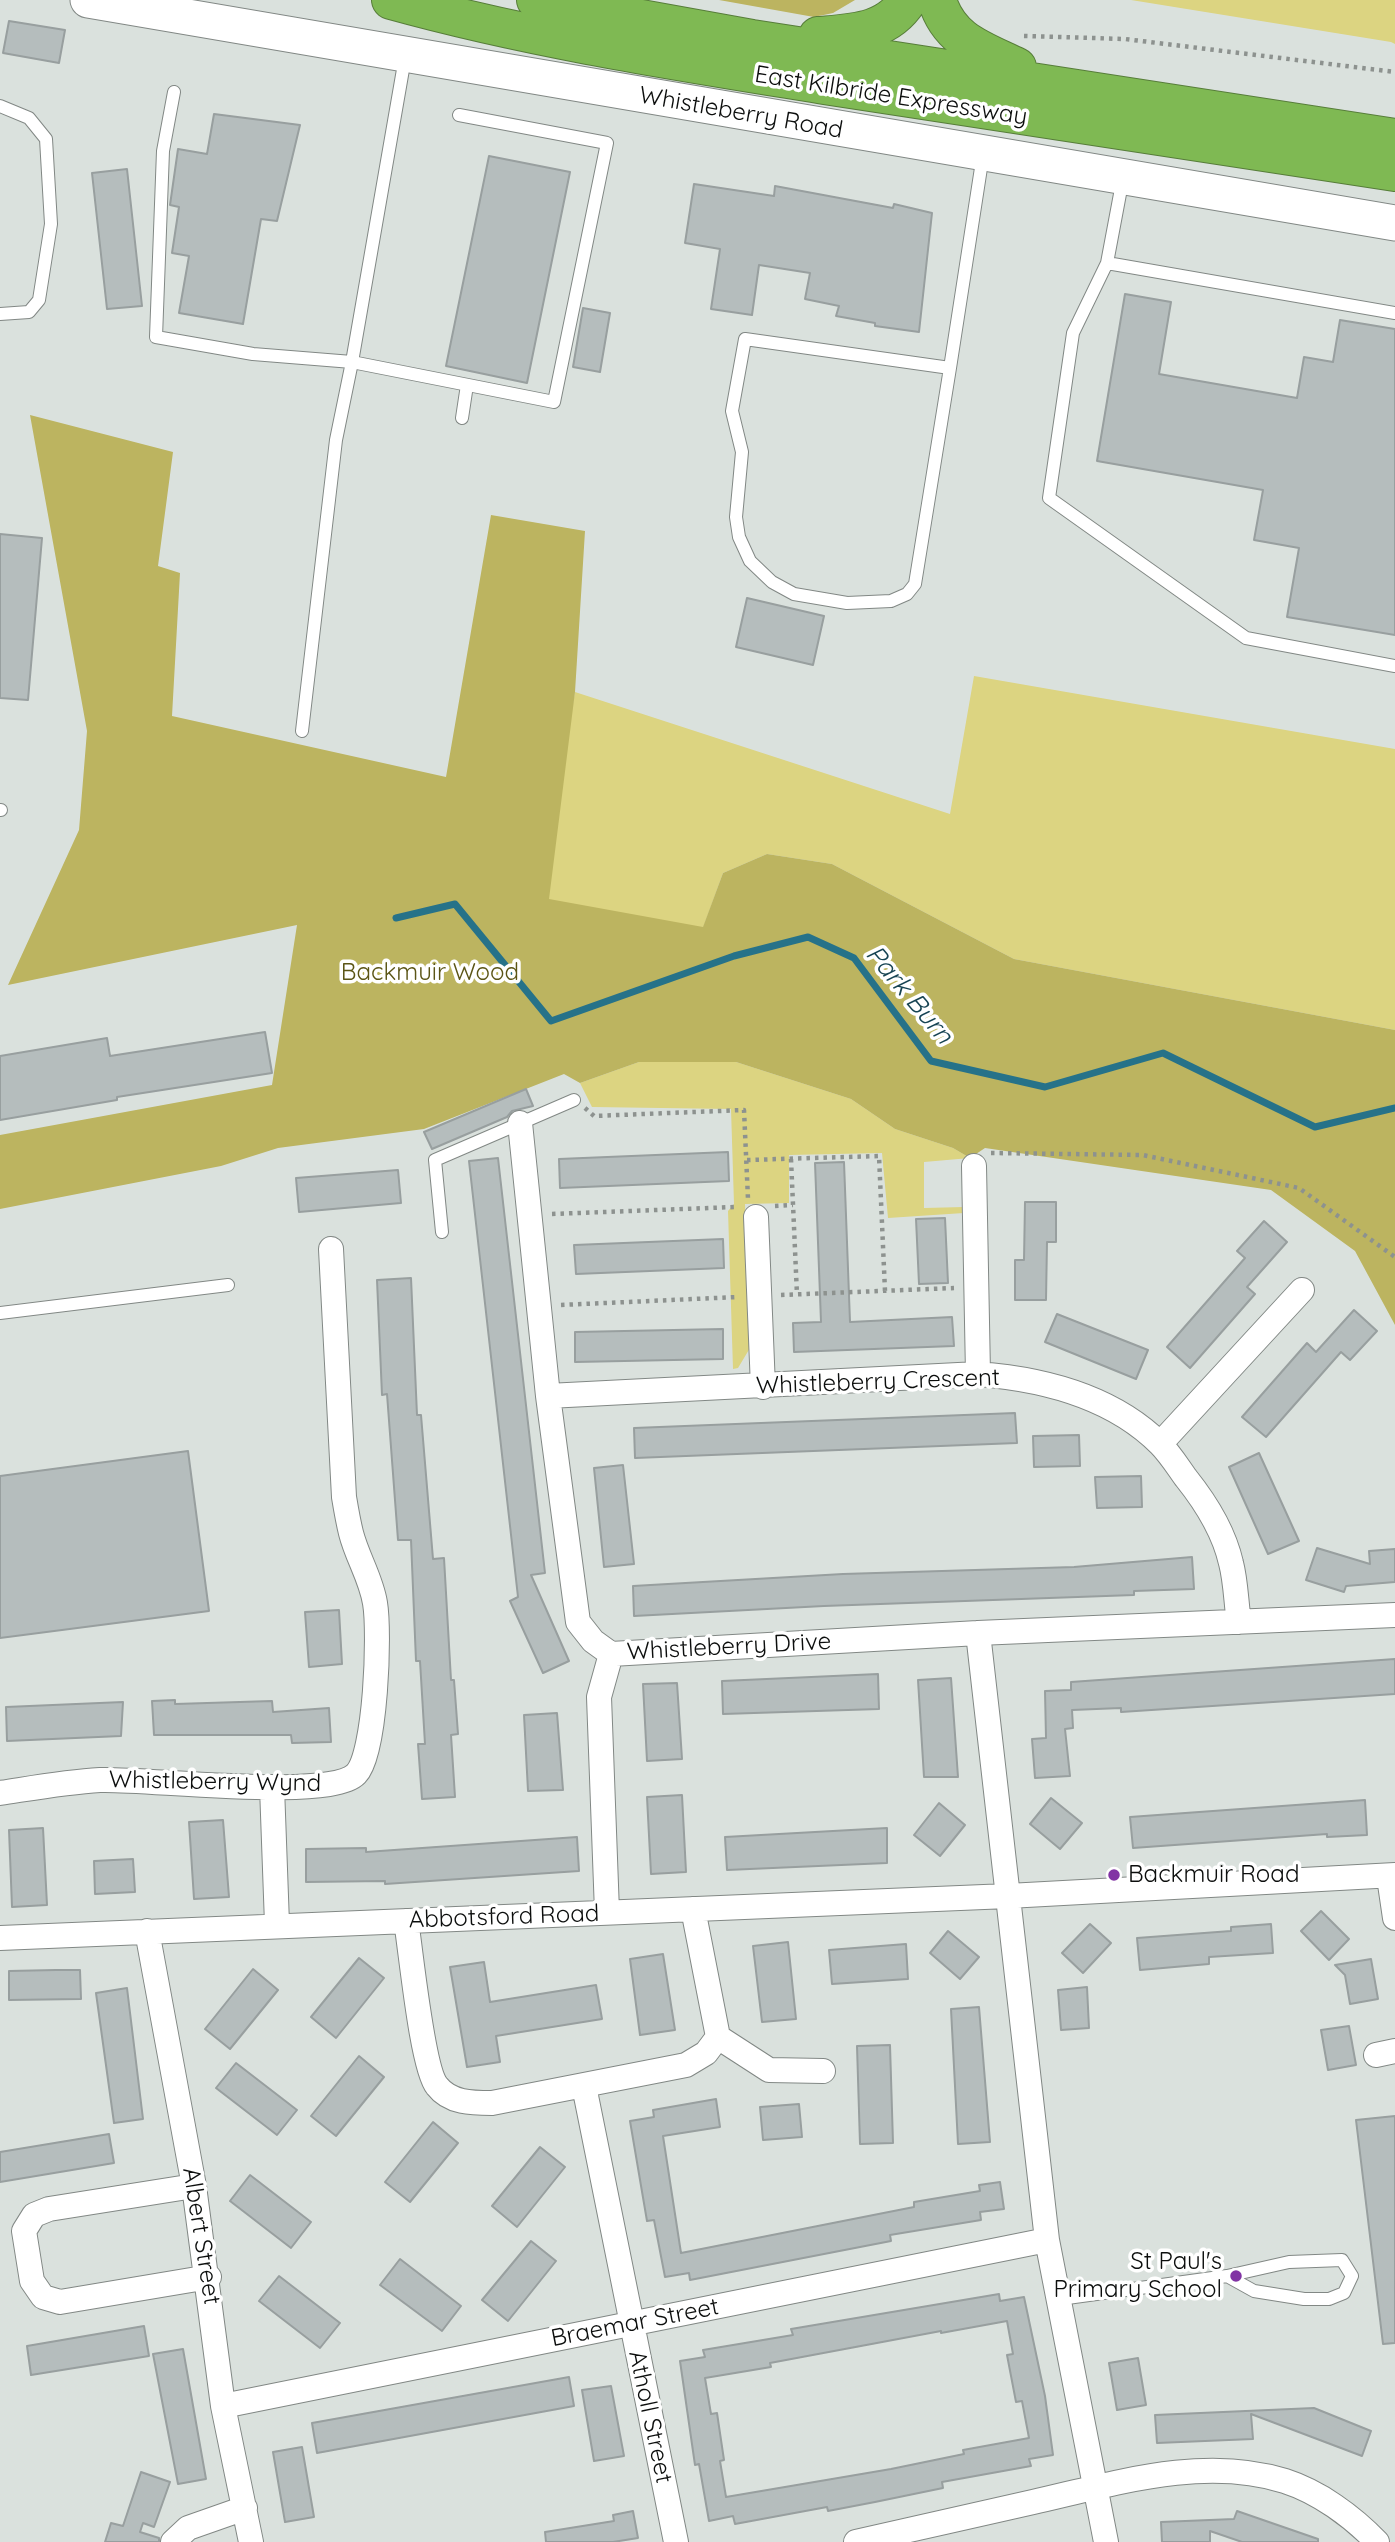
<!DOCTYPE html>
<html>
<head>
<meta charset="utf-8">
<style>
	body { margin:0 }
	canvas { display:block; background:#dae1dd }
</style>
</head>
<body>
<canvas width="1395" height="2542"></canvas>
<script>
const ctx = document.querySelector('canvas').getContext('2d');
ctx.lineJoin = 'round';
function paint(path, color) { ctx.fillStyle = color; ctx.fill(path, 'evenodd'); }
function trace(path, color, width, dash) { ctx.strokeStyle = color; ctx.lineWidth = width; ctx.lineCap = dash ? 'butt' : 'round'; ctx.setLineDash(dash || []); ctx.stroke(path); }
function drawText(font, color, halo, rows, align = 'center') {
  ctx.font = font + ' Quicksand,sans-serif'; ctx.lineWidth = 7; ctx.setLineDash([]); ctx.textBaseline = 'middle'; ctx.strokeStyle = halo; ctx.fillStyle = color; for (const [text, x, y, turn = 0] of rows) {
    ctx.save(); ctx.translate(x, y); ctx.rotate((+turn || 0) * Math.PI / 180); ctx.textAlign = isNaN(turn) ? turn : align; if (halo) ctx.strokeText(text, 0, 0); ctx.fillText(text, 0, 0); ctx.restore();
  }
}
paint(new Path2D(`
	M1131,0H1395V44L1391,42Z
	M974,676L1395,749V1030L1014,959L832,864L767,854L723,873L703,928L538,905L575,692L950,814Z
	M639,1062H736L851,1099L895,1129L953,1148L970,1158L924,1162V1208L964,1207V1213L888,1218L882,1153L789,1155V1203L745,1204L750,1348L738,1368L733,1369L728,1211L734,1204L731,1109L592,1107L580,1083Z`), '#dcd481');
paint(new Path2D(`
	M719,0H855L833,13L814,17Z
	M30,415L173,452L158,566L180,573L172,716L446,777L491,515L585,531L575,692L549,899L703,927L723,873L767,854L832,864L1014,959L1395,1030V1325L1355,1251L1271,1190L985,1148L970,1158L953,1148L895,1129L851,1099L736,1062H639L580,1083L564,1074L424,1129L278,1148L221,1166L0,1209V1135L272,1085L297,925L8,985L79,830L87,731Z`), '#bcb460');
trace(new Path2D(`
	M396,918L455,904L551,1021L734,956L808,937L854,958L931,1061L1045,1087L1163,1053L1315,1127L1395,1108`), '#267289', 7);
const building = new Path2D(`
	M9,21L65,30L59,63L3,53Z
	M214,114L300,125L277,221L261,219L243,324L179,313L189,256L172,253L179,207L170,205L178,149L207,154Z
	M489,156L570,172L527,383L446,366Z
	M127,169L142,306L107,309L92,173Z
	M694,184L774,196L775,186L893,208L894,204L932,213L919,332L875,326V323L836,316L839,306L805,299L810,273L759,265L752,315L711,309L720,249L685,243Z
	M1125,294L1171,302L1159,374L1297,398L1304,357L1333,362L1340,320L1395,329V635L1287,617L1299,548L1254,540L1263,490L1097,461Z
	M583,308L610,313L600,372L573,367Z
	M0,534L42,538L28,700L0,698Z
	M747,598L824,616L813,665L736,647Z
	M265,1032L272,1073L117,1097V1100L0,1120V1056L107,1038L110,1056Z
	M526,1089L533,1106L512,1111L507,1117L432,1149L424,1132Z
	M728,1152L729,1181L560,1188L559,1159Z
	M498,1158L545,1573L531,1575L569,1661L543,1673L510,1601L518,1597L469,1161Z
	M844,1162L850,1322L952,1317L954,1346L794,1352L793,1323L821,1322L815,1163Z
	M398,1170L401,1203L299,1212L296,1178Z
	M1025,1202H1056V1242H1047L1046,1300H1015V1260H1024Z
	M945,1218L948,1283L919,1284L916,1219Z
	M1264,1221L1287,1242L1247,1287L1255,1294L1190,1368L1167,1347L1245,1258L1237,1251Z
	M723,1239L724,1268L576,1274L574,1245Z
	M411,1278L417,1415H421L433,1559L444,1558L451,1680H454L458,1734L451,1735L455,1797L422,1799L418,1744H425L420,1661H416L411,1540H398L387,1394L382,1395L377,1280Z
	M1354,1310L1377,1331L1350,1360L1341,1352L1266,1437L1242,1417L1307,1343L1316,1352Z
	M1057,1314L1148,1350L1136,1379L1045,1342Z
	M723,1329V1359L575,1362V1332Z
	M1015,1413L1017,1443L635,1458L634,1428Z
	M1079,1435L1080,1466L1034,1467L1033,1436Z
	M188,1451L209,1611L0,1638V1476Z
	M1259,1453L1299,1541L1268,1554L1229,1467Z
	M623,1465L634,1564L604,1567L594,1468Z
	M1141,1476L1142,1507L1097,1508L1095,1477Z
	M1317,1548L1370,1564L1369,1551L1395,1549V1582L1346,1586L1344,1592L1306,1580Z
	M1192,1557L1194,1589L1134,1591V1595L824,1606L634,1616L633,1586L843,1574L1074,1567Z
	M339,1610L342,1664L309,1667L305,1612Z
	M1395,1659V1694L1121,1712V1708L1072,1710L1073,1728L1065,1729L1070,1776L1035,1778L1032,1739L1046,1738L1045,1691L1071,1690V1682Z
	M878,1674L879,1709L723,1714L722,1681Z
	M951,1678L958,1777H924L918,1680Z
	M677,1683L682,1759L647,1761L643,1684Z
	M175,1700V1704L272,1701L273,1712L329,1708L331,1742L292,1743L291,1735H154L152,1701Z
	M123,1702L121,1736L7,1741L6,1707Z
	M557,1713L563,1790L528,1791L524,1715Z
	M682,1795L686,1872L651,1874L647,1797Z
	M1051,1798L1082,1823L1060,1849L1030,1824Z
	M1365,1800L1367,1835L1327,1837V1834L1133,1848L1130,1817Z
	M939,1803L965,1825L940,1856L914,1835Z
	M223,1820L229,1897L194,1899L189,1822Z
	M43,1828L47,1905L12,1907L9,1830Z
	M887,1828V1863L727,1870L725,1837Z
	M577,1837L579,1871L385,1884V1881L306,1882V1849L366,1848V1852Z
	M133,1859L135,1892L95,1894L94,1861Z
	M1321,1911L1349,1939L1329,1960L1301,1931Z
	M1090,1924L1111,1943L1083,1973L1062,1953Z
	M1271,1924L1273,1953L1209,1957V1964L1140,1970L1137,1938L1231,1931V1927Z
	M948,1931L979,1957L960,1979L930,1953Z
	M788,1942L796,2019L762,2022L753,1946Z
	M906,1944L908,1979L832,1984L829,1950Z
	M663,1954L675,2030L640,2035L630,1959Z
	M359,1958L384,1978L336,2038L311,2017Z
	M1371,1959L1378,1999L1350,2004L1345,1975L1335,1965Z
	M484,1962L490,2002L596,1985L602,2019L496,2036L500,2062L467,2067L450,1967Z
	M253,1969L278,1990L230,2049L205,2029Z
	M56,1970H80L81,1999L9,2000V1971Z
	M1087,1987L1089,2028L1061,2030L1058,1990Z
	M127,1988L143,2119L114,2123L96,1993Z
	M979,2007L990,2142L958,2144L951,2009Z
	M1349,2026L1356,2065L1328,2070L1321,2030Z
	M890,2045L893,2143L860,2144L857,2046Z
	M359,2056L384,2077L336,2136L311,2116Z
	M236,2063L297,2110L277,2135L216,2088Z
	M716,2099L720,2127L663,2136L681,2253L914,2207V2202L980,2191L979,2185L1000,2182L1004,2209L980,2212L981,2220L890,2235L891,2241L690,2280L689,2273L665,2277L654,2220L647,2221L630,2121L654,2117L653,2110Z
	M799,2104L802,2137L763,2140L760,2107Z
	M1395,2116V2343L1383,2344L1356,2120Z
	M433,2122L458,2143L410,2202L385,2182Z
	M109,2134L114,2163L0,2182V2152Z
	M540,2147L565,2167L517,2227L492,2206Z
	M250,2175L311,2222L291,2248L230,2201Z
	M531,2241L556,2261L508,2321L482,2300Z
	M400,2259L461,2306L442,2331L380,2285Z
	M279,2276L340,2323L320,2348L259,2301Z
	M999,2294L1000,2301L1024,2297L1045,2396L1053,2455L1029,2459L1031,2466L942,2482L943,2488L875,2502L828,2511L827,2507L735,2524L733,2516L709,2521L699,2464L695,2465L680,2361L705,2357L703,2350L793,2335L791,2329ZM1007,2321L1013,2354L1007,2355L1016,2402L1022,2401L1029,2438L963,2450L964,2454L891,2469L726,2497L720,2461L724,2460L717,2413L711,2414L705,2378L771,2367L770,2363L941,2331V2333Z
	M144,2326L149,2356L31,2375L27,2346Z
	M183,2349L206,2479L178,2484L153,2354Z
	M1138,2358L1146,2405L1117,2410L1109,2363Z
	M569,2377L574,2406L317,2453L312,2423Z
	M611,2386L624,2456L594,2461L582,2390Z
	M1314,2408L1371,2431L1362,2456L1251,2414L1253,2439L1157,2443L1155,2415Z
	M302,2447L314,2517L285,2522L273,2452Z
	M141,2472L170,2482L154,2527L143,2523L140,2532L159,2538V2542H105L111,2523L123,2526Z
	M633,2511L638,2538L613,2542H546L545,2532L614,2521L613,2515Z
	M1237,2511L1318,2539V2542H1242L1210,2531V2542H1162L1161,2522L1234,2519Z`);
paint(building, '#b5bdbd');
trace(building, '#989f9f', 2);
const lane = new Path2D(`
	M405,58L352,362L554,402L607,143L459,115
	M174,92L163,151L156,337L253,354L352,362L336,440L302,731
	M0,106L29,118L46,139L51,224L39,300L29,312L0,314
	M1123,178L1107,263L1073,333L1049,498L1246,638L1395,666
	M1107,263L1395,313
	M950,368L915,584L907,594L891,601L847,603L794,594L772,582L750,561L739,537L736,517L742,452L732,411L745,339L950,368L983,155
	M462,418L467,385
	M0,810H1
	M442,1232L435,1160L574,1100
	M0,1313L228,1285
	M1060,2299L1227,2276L1254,2291L1304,2299H1329L1344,2293L1352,2276L1342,2260L1289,2262L1227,2276`);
const street = new Path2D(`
	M520,1123L548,1396L578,1622L593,1641L611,1654L978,1633L1395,1615
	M974,1166L978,1374
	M756,1217L763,1387
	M548,1396L978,1374C1043,1379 1112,1396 1160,1444C1170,1454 1178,1467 1186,1478C1206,1503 1224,1532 1231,1563C1236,1582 1236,1603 1239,1622
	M1160,1444L1302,1290
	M978,1633L1047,2240L1106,2542
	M272,1787L277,1924
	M0,1793C33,1788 66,1782 100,1780C145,1778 330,1801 356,1774C376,1754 380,1632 375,1603C371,1578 357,1557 351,1533C348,1521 346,1509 344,1497L331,1249
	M1389,1877L1395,1918
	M693,1909L718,2037L769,2070L823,2071
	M607,1912L599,1697L611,1654
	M406,1921C411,1951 422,2068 437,2086C450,2103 472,2103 492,2103L686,2065L706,2053L718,2037
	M147,1931L194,2186L223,2406L251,2542
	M0,1938L1008,1896L1395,1875
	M1376,2055L1395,2051
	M584,2086L676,2542
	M194,2186L49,2209L34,2215L24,2231L32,2281L43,2297L60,2302L209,2277
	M223,2406L1047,2240
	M173,2542L188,2528L245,2508
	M856,2542C915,2529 974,2515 1033,2502C1113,2484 1203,2455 1285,2481C1319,2492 1352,2516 1377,2542`);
const secondary = new Path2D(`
	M88,0L1395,223`);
const highway = new Path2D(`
	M391,0C535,40 683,62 831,86C1019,116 1207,144 1395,172
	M536,0L752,39L1395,138
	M937,0C949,41 982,50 1017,67
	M818,36C853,33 887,33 908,0`);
trace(lane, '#828885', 14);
trace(street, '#828885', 26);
trace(secondary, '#828885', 37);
trace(highway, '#577d3a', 40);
trace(new Path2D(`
	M1024,36L1125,39L1395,72
	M585,1108L594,1116L744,1110L748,1199
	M991,1153L1143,1155L1299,1188L1395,1257
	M791,1159L797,1295
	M747,1160L879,1156L885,1291
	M775,1206L793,1205
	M552,1214L735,1207
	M781,1295L954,1288
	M561,1305L738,1297`), '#8d928f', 4.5, [3.5, 5]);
trace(lane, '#fff', 12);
trace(street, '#fff', 24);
trace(secondary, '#fff', 35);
trace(highway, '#7fb953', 38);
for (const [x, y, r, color] of [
	[1114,1875,7,"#8133a4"],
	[1236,2276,7,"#8133a4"]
]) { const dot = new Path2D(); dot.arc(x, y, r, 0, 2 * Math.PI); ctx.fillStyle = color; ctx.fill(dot); trace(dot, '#fff', 2.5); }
drawText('24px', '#0c0e0d', '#fff', [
	["East Kilbride Expressway",891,96,9],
	["Whistleberry Road",741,113,10],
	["Whistleberry Crescent",878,1382,-2],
	["Whistleberry Drive",729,1647,-3],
	["Whistleberry Wynd",215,1782,1],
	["Abbotsford Road",504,1917,-2],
	["Albert Street",201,2236,81],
	["Braemar Street",635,2323,-11],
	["Atholl Street",650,2417,78]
]);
drawText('24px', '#5b5516', '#fff', [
	["Backmuir Wood",430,973]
]);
drawText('24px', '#0c0e0d', '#fff', [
	["Backmuir Road",1128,1875],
	["St Paul's",1222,2262,"right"],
	["Primary School",1222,2290,"right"]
], 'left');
drawText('italic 26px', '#174453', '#fff', [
	["Park Burn",909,995,50]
]);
</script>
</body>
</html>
